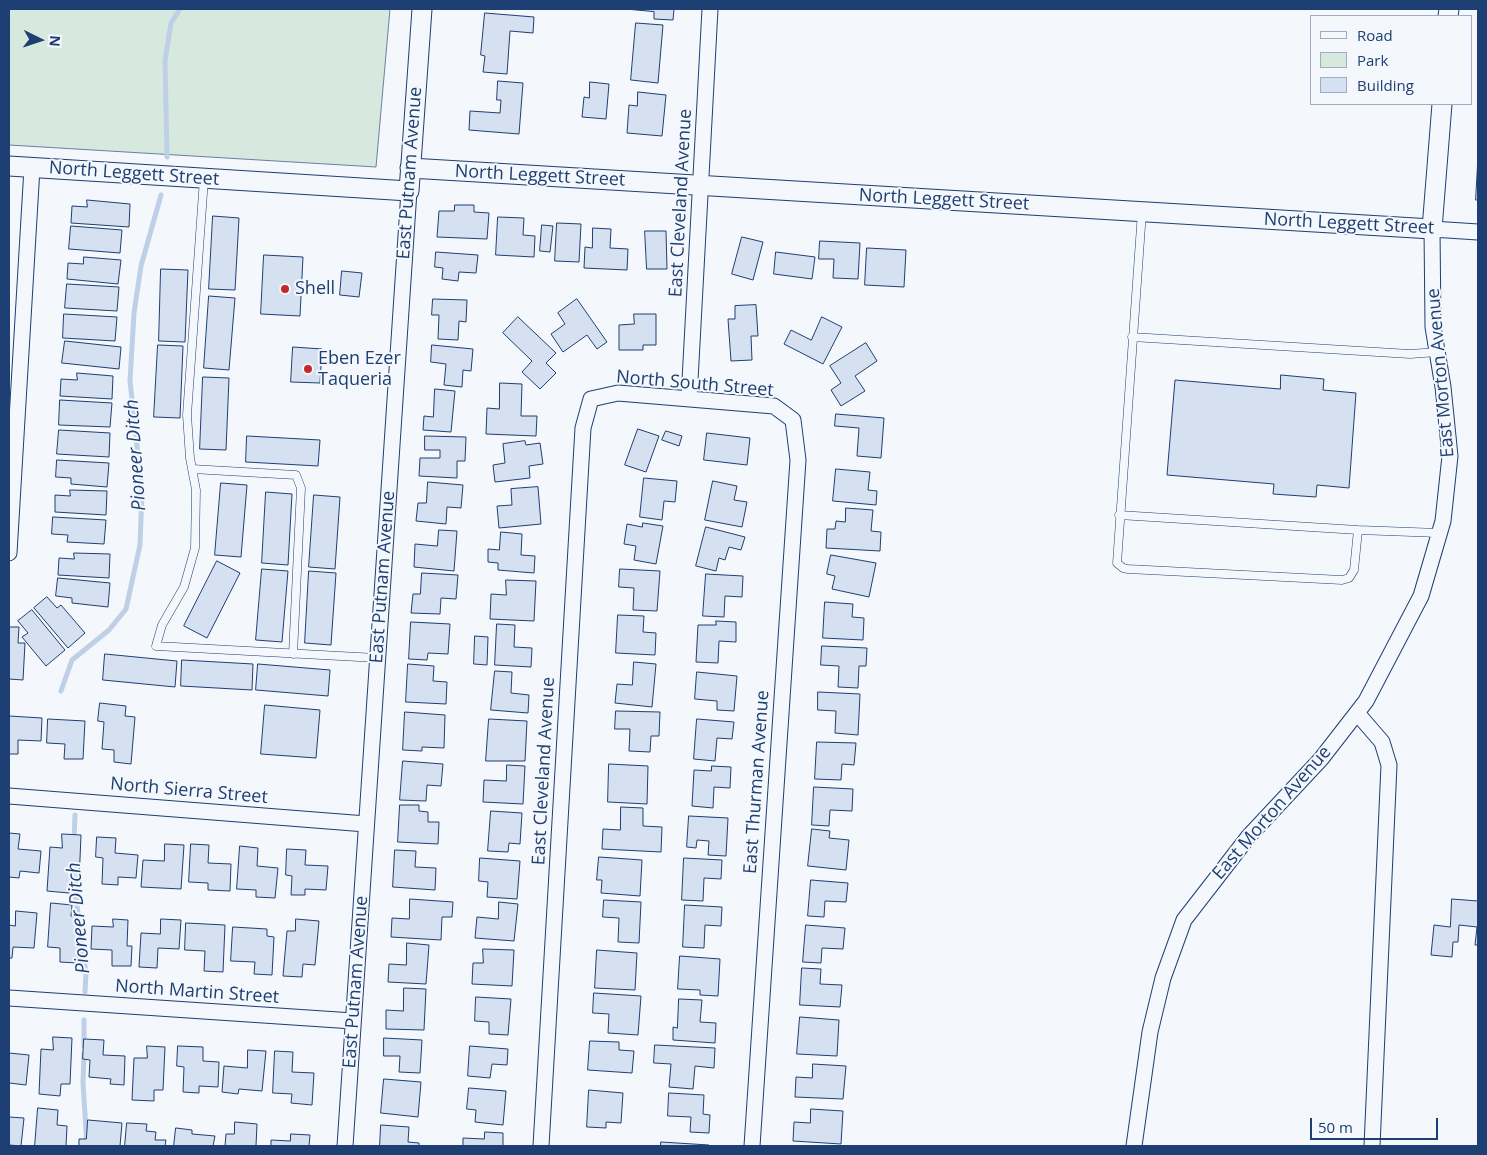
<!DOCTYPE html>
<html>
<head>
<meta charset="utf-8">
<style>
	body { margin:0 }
	#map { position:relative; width:1487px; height:1155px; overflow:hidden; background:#f4f7fb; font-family:"Open Sans",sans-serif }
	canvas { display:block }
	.frame { position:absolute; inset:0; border:10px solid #1d3f73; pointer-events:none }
	.legend { position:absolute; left:1310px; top:15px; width:162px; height:90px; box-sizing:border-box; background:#f4f7fb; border:1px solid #9eadc5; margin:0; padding:6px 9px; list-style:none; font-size:15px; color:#1d3f73 }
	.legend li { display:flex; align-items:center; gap:10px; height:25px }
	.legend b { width:25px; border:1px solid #9eadc5 }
	.north { position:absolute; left:15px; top:15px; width:50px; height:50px; -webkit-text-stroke:4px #f4f7fb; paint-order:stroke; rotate:94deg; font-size:14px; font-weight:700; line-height:20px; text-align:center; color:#1d3f73 }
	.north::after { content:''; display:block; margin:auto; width:18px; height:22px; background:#1d3f73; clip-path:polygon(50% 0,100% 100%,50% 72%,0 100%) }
	.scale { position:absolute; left:1310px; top:1118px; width:128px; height:22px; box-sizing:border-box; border:2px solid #1d3f73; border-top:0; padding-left:6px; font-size:15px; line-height:18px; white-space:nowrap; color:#1d3f73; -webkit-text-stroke:4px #f4f7fb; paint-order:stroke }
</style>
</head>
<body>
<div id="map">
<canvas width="1487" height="1155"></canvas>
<div class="frame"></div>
<ul class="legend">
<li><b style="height:6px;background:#f4f7fb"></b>Road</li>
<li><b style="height:14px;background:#d7e8df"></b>Park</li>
<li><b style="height:14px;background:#d5e0f0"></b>Building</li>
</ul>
<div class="north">N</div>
<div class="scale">50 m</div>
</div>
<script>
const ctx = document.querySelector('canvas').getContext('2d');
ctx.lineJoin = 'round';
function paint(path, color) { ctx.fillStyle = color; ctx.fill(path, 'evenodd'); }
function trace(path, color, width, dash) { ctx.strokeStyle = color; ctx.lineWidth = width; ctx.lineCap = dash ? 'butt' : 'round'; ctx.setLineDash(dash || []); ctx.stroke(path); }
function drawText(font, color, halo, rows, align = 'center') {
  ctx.font = font + ' "Open Sans",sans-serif'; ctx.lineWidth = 4; ctx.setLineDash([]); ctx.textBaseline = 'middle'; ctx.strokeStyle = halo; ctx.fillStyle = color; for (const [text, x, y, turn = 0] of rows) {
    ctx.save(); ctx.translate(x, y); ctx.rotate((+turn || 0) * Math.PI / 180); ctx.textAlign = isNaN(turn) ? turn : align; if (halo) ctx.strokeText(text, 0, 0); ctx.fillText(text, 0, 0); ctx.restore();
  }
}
const green = new Path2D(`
	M9,9H390L376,167L9,145Z`);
paint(green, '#d7e8df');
trace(green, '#687fa3', 1);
trace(new Path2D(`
	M167,157L165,61L171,23L180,9
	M61,691L72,660L109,630L126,609L140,545L142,492L130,381L134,313L141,266L161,195
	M74,840L75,815
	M73,876L86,974L85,992
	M84,1046V1020
	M84,1054L83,1083L87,1146`), '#bed0e5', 5);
const building = new Path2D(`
	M626,9H674L673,20L654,19V12Z
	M485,13L534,17L533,33L510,31L507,74L483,72L485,56L481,55Z
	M636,23L663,25L658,83L631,80Z
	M498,81L523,83L519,134L469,130L470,111L500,113L501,100H497Z
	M590,82L609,84L606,119L582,117L584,97L589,98Z
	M638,92L666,95L662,136L627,133L629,105L637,106Z
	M1478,157V200H1476Z
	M87,200L130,204L129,227L71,223L72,206L87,207Z
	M455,205H474V212L489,213L487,239L437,237L439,211H454Z
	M213,216L239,218L235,290L209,289Z
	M498,217L524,218L523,235L535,236L534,257L496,255Z
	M557,223L581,224L579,262L555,261Z
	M542,225L553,226L550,252L540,251Z
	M71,226L122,230L120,253L69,249Z
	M593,228L611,229L610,248L628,249L627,270L584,268L585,247L592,248Z
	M645,231H666L667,269H647Z
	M742,237L763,242L753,280L732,274Z
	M820,241L860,243L858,279L833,278L834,259H819Z
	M867,248L906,250L904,287L865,285Z
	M436,252L478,255L476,273L459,272L458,281L442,279L443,268L435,267Z
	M776,252L815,257L812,279L774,274Z
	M264,255L303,257L300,316L261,314Z
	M84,257L121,260L118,284L67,279L68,263L83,264Z
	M161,269L188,270L185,342L159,341Z
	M342,271L362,273L359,297L340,295Z
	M67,284L119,287L117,311L65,308Z
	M209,296L235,298L229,370L204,368Z
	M433,299L467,300L466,322L459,321L458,340L438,339L439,315H432Z
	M577,299L607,342L597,349L587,335L563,352L551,334L565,324L558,313Z
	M756,305L758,336H751L752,360L731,361L728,319H735V306Z
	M64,314L117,317L115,341L63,338Z
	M634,314H656V345H643V350H619V325L634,324Z
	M518,317L556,353L546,363L556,373L540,389L522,372L532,361L503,333Z
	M822,317L842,327L823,364L784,344L791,330L811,340Z
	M65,341L121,347L119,369L62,363Z
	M866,343L877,361L855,376L865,391L841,406L831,390L841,383L830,366Z
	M158,345L183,346L180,418L154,417Z
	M432,345L473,349L471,371L463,370L462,387L444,385L446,364L431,362Z
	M293,347L322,349L320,383L291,382Z
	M77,373L113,376L112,399L60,396L61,379L77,380Z
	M1281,375L1324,379L1323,390L1356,393L1349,488L1317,485L1316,497L1273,494L1274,484L1167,475L1175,380L1280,389Z
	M203,377L229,378L226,450L200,449Z
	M500,383L522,384L521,416H537L536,436L486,434L487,408L499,409Z
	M435,389L455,391L451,432L423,430L424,416L433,417Z
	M60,400L112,403L110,427L59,425Z
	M836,414L884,418L881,458L857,456L859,428L835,426Z
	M638,429L659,436L646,472L625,465Z
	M59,430L110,433L109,457L57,454Z
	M666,431L682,436L679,446L662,440Z
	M707,433L750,438L747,465L704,460Z
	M247,436L320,440L318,466L246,462Z
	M425,436L466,437L465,461H457V478L419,476L420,458H440V450H425Z
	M525,441L526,445L540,443L543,464L529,466L530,478L495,482L493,465L505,463L503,444Z
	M57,460L109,463L107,487L71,484V478L56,477Z
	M836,469L870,472L868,490L877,491L876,505L833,501Z
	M644,478L677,481L675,502L664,501L662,520L640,517Z
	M713,481L737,486L734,500L747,502L742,527L705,520Z
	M428,482L463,485L461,508L447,507L446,524L416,521L418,503H426Z
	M221,483L247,485L241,557L215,555Z
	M538,487L541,524L499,528L497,506L512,505L511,489Z
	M70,490L107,491L106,515L55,512V495L70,496Z
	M266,492L292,494L288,565L262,563Z
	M314,495L340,497L335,569L309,567Z
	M846,508L873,510L871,531L881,532L880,551L826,548L827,529H835L836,521L845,522Z
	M53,517L106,520L104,544L67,542L68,535L52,534Z
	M643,523L663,526L656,564L634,560L636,546L624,544L627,524L642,527Z
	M706,527L745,537L741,550L729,547L725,560L719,558L716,571L696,566Z
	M439,530L457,531L454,571L414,567L415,544L437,546Z
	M501,532L522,534L521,555L535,556L534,573L498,570V563L488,562V549L499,550Z
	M74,553L110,554L109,578L58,575L59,558L74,559Z
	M831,555L876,563L869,597L832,589L835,576L827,574Z
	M217,561L240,573L207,638L184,626Z
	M262,569L288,571L282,642L256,640Z
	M620,569L660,571L657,611L633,610L634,588L619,587Z
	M309,571L336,573L331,645L305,643Z
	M422,573L458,575L456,599L441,598L440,614L411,613L413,594H420Z
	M706,574L743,576L742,597L725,596L724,617L703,616Z
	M58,578L110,583L108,607L72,603V598L56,596Z
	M506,580L536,581L534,621L490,619L491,594L506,595Z
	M47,597L57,608L61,605L85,633L68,648L34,608Z
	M825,602L853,604L852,617L864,618L863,640L823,638Z
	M32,610L65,650L46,666L22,637L28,633L18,621Z
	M618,615L644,616L643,632L656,633L655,655L616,653Z
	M716,621L736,622V642L719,641L718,663L696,662L698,625H716Z
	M411,622L450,624L448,654L428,653L427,660L409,659Z
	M497,624L515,625L514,647L532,648L531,667L495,665Z
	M9,627H19L18,643H25L23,680L9,679Z
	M475,636L488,637L487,665L474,664Z
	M822,646L867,648L866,666H859L858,688L838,687L839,666L821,665Z
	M105,654L177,661L175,687L103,680Z
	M182,660L253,664L252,690L181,686Z
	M634,662L656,664L652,707L615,703L617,684L632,685Z
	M258,664L330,670L328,696L256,690Z
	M408,664L434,666L433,681L447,682L446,704L406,702Z
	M495,671L512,672L511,693L529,695L528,713L491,710Z
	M697,672L737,676L734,711L717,710V701L695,699Z
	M818,692L860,694L858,735L835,733L836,711L818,710Z
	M100,703L126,706L125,716L135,717L131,764L114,762V750L102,749L104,722L98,721Z
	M265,705L320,710L316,758L261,754Z
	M616,711L660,712L659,736H651L650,752L629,751L630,729H615Z
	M405,712L445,715L444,748L422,747V751L403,750Z
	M9,716L42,718L41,741L18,740V754H9Z
	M48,719L85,721L83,759H64L65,744L47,743Z
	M489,719L527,721L525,761H486Z
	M697,719L734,722L732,739L717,738L715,761L694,759Z
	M817,742L856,743L854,765L842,764L841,780L815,779Z
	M403,761L443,764L441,786L427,785L426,801L400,800Z
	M609,764L648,766L647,804L608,802Z
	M507,765L525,766L523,804L483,802L484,780L506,781Z
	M712,766L731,767L730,788L714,787L713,808L692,806L694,770L711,771Z
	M814,787L853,789L852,811L830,810L829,826L812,825Z
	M400,805H419V811L428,812V822H439L438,844L398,842Z
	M621,807L643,808V826L662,827L661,852L602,849L603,829L620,830Z
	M491,811L522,813L520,844L509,843L508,852L488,851Z
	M689,816L728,818L726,856L708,855L709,841L697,840L696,848L687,847Z
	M812,829L830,831L829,838L849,840L846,870L808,866Z
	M9,833L20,834L18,849L41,851L39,873L20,871L19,878L9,877Z
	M62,834L81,835L79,882H69V893L47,891L50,847L62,848Z
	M97,837L116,838L115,853L138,855L136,878L118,877V885L102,884L103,858L96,857Z
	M165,844L184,845L181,889L141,887L143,860L164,861Z
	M191,844L209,845L208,863L231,864L230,891L208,890V883L189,882Z
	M240,846L258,848L257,866L278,868L275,898L256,897V890L237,889Z
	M287,849L306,850L305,865L328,866L326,890L305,889V895H291L292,876L286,875Z
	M395,850L416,851L415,867L436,868L435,890L393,887Z
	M599,857L642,860L640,896L601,893L602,880H597Z
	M480,858L520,861L517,899L487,897L488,882L479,881Z
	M684,858L722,860L721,879L704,878L703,901L682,900Z
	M811,880L848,883L846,902L825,901L824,917L808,916Z
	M410,899L453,902L452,917H442L441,940L391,937L392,918L409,919Z
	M1452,899L1478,901V945H1475L1477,927L1459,925L1458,942H1453L1452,957L1431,955L1434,925L1450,927Z
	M604,900L641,902L639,943L618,942L619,918L603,917Z
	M499,902L518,904L514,941L475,938L477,917L498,919Z
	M51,903L72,905L71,916H80L77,963L60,962V948L48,947Z
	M685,905L722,907L721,926L705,925L704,948L683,947Z
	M16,911L37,913L34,948L13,947L12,958H9V925L15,926Z
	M113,919L128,920L127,946H132L131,966H112V950L91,949L92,926L113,927Z
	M161,919L181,920L179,949L158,948L157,968L139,967L141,933L160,934Z
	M296,919L319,921L315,965L303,964L302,977L283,976L287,931H295Z
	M186,923L225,925L223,972L204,971L205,951L185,950Z
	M806,925L845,928L843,949L822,948L821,963L803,962Z
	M233,927L267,929V936L274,937L272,975L254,974L255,962L231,961Z
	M407,943L429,945L426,984L388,982L389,964L406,965Z
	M483,949L514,950L512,986L472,984L473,963H483Z
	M597,950L637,953L635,990L595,988Z
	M680,956L720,959L718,996L700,995V990L678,989Z
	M802,968L821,969L820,984L842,985L840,1007L800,1005Z
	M404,988L426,989L424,1030L386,1029V1010L403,1011Z
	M594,993L641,996L638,1035L608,1033L609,1014L593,1013Z
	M476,997L511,999L508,1035L489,1034V1022L475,1021Z
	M679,999L702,1000L700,1022L716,1023L715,1043L673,1040V1027L677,1028Z
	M800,1017L839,1020L837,1056L797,1054Z
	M53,1037L72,1038L70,1084H61L60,1096L39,1094L41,1049L53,1050Z
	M384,1038L422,1040L420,1073L399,1072L400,1056H384Z
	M84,1039L104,1040L103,1055L125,1056L124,1085L110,1084L111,1079L89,1077L90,1060L83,1059Z
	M590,1041L619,1042V1050L634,1051L632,1073L588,1070Z
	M655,1045L715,1048L714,1068L695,1066L693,1089L669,1087L671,1064L654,1063Z
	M147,1046L165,1047L163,1090H154V1101L132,1100L134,1058H147Z
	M178,1046L203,1047V1061L219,1062L218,1087L199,1086V1093L183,1092L184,1067L177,1066Z
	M470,1046L508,1049L507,1065L492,1064L490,1078L468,1076Z
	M248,1050L266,1051L262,1091L239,1089L238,1094L222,1092L224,1066L247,1068Z
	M275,1051L293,1052L292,1072L314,1073L312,1105L291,1103L292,1094L273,1093Z
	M9,1053L29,1055L26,1085L9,1083Z
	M813,1064L846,1066L843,1099L795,1097L796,1077L812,1078Z
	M384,1079L421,1082L418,1117L381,1113Z
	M469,1088L506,1091L503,1125L475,1122L476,1110L467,1109Z
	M589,1090L623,1093L621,1123L606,1122V1128L587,1127Z
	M669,1093L704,1095L703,1114L710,1115L709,1133L690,1132L691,1117L668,1116Z
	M38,1108L58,1110L57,1125L67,1126L66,1146H35Z
	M811,1109L843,1111L841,1144L793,1141L794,1122L810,1123Z
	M9,1117L24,1118L21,1146L9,1145Z
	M88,1120L122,1123L120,1146H79V1139H86Z
	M235,1122L257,1124L256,1146H225L226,1134H234Z
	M127,1123L147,1124L146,1131L156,1132L155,1140H166L165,1146H125Z
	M381,1125L409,1127L408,1142L419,1143V1146H380Z
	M176,1128L192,1130V1134L215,1136L213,1146H174Z
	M485,1132L503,1133V1146H463V1138L484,1139Z
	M291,1134L310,1135L309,1146H271V1140L290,1141Z
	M661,1142L709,1145V1146H661Z`);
paint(building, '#d5e0f0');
trace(building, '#1d3f73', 1);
const service = new Path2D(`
	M204,179L187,415L190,458L196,490L195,548L184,587L162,625L156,646L377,658
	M1142,212L1117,563L1123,568L1128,569L1342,580L1349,578L1354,570L1358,530L1439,533
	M1132,337L1410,354L1437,352
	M192,469L296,475L301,488L293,654
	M1119,515L1358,530`);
const minor = new Path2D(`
	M689,399L710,9
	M9,553L32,168
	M1357,713L1382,742L1389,765L1372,1146
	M9,796L366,824
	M9,998L353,1021
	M345,1146L409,191
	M541,1146L583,428L591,399L618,393L774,406L793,420L798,460L752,1146
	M1134,1146L1150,1032L1163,978L1184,920L1249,836L1321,759L1366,701L1421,596L1443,521L1450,456L1443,387L1433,327L1432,229L1478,232`);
const tertiary = new Path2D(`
	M1448,16L1449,9
	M9,166L409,191L422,9
	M410,168L1432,229L1442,104`);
trace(service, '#1d3f73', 9);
trace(minor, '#1d3f73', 17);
trace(tertiary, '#1d3f73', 21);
trace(service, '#f4f7fb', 8);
trace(minor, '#f4f7fb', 15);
trace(tertiary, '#f4f7fb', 19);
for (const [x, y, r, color] of [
	[285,289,5,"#c62828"],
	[308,369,5,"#c62828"]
]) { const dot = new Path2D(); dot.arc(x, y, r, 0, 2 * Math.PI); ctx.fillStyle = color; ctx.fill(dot); trace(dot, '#f4f7fb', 2); }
drawText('18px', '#1d3f73', '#f4f7fb', [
	["East Putnam Avenue",410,173,-86],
	["North Leggett Street",134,174,4],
	["North Leggett Street",540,176,3],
	["North Leggett Street",944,200,3],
	["East Cleveland Avenue",681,203,-87],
	["North Leggett Street",1349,224,3],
	["East Morton Avenue",1441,373,-95],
	["North South Street",695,384,5],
	["East Putnam Avenue",383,577,-86],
	["East Cleveland Avenue",544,771,-87],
	["East Thurman Avenue",757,782,-86],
	["North Sierra Street",189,791,5],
	["East Morton Avenue",1272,813,-49],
	["East Putnam Avenue",356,982,-86],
	["North Martin Street",197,992,4]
]);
drawText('18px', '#1d3f73', '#f4f7fb', [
	["Shell",295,289],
	["Eben Ezer",318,359],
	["Taqueria",318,380]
], 'left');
drawText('italic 19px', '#1d3f73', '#f4f7fb', [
	["Pioneer Ditch",136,455,-94],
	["Pioneer Ditch",79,918,-95]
]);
</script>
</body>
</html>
